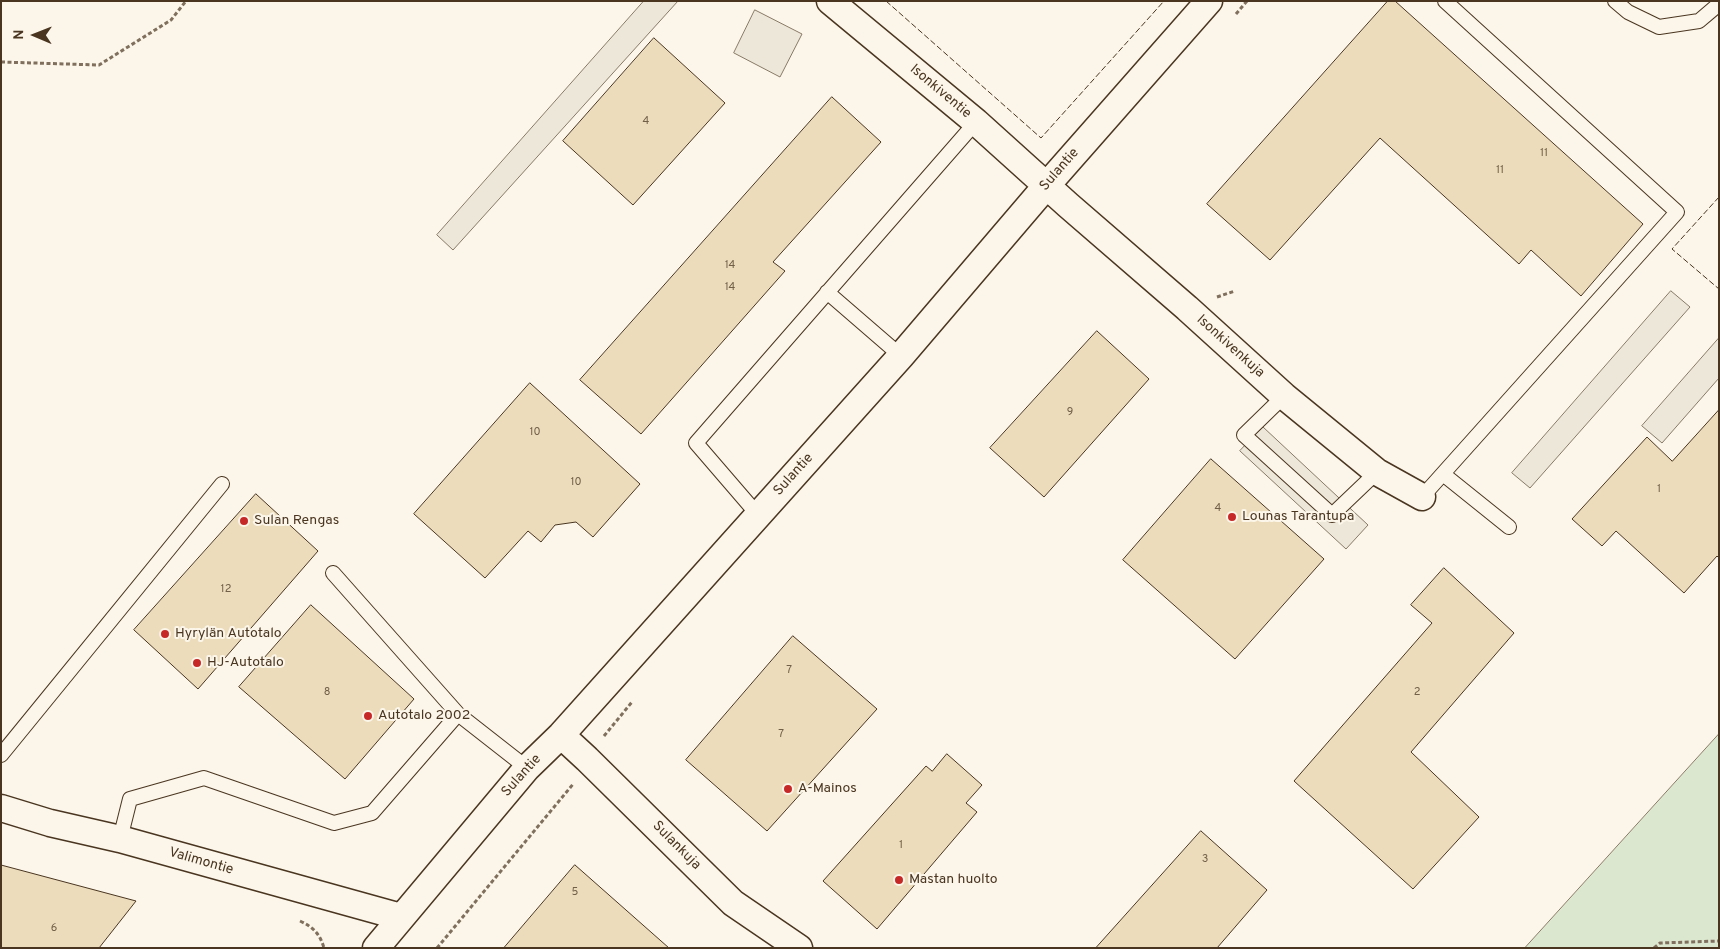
<!DOCTYPE html>
<html>
<head>
<meta charset="utf-8">
<style>
	body { margin:0 }
	#map { position:relative; width:1720px; height:949px; overflow:hidden; background:#fbf6e9; font-family:Overpass,sans-serif }
	canvas { display:block }
	.frame { position:absolute; inset:0; border:2px solid #4a3520; pointer-events:none }
	.north { position:absolute; left:10px; top:10px; width:50px; height:50px; -webkit-text-stroke:4px #fbf6e9; paint-order:stroke; rotate:271deg; font-size:14px; font-weight:700; line-height:20px; text-align:center; color:#4a3520 }
	.north::after { content:''; display:block; margin:auto; width:18px; height:22px; background:#4a3520; clip-path:polygon(50% 0,100% 100%,50% 72%,0 100%) }
</style>
</head>
<body>
<div id="map">
<canvas width="1720" height="949"></canvas>
<div class="frame"></div>
<div class="north">N</div>
</div>
<script>
const ctx = document.querySelector('canvas').getContext('2d');
ctx.lineJoin = 'round';
function paint(path, color) { ctx.fillStyle = color; ctx.fill(path, 'evenodd'); }
function trace(path, color, width, dash) { ctx.strokeStyle = color; ctx.lineWidth = width; ctx.lineCap = dash ? 'butt' : 'round'; ctx.setLineDash(dash || []); ctx.stroke(path); }
function drawText(font, color, halo, rows, align = 'center') {
  ctx.font = font + ' Overpass,sans-serif'; ctx.lineWidth = 4; ctx.setLineDash([]); ctx.textBaseline = 'middle'; ctx.strokeStyle = halo; ctx.fillStyle = color; for (const [text, x, y, turn = 0] of rows) {
    ctx.save(); ctx.translate(x, y); ctx.rotate((+turn || 0) * Math.PI / 180); ctx.textAlign = isNaN(turn) ? turn : align; if (halo) ctx.strokeText(text, 0, 0); ctx.fillText(text, 0, 0); ctx.restore();
  }
}
const green = new Path2D(`
	M1719,734V948H1525Z`);
paint(green, '#dce7d0');
trace(green, '#887966', 1);
const parking = new Path2D(`
	M644,1H678L453,250L437,235Z
	M755,10L802,34L780,77L734,53Z
	M1671,291L1690,307L1530,488L1512,473Z
	M1719,338V378L1662,443L1642,426Z
	M1263,427L1368,525L1346,549L1240,451Z`);
paint(parking, '#ede7d9');
trace(parking, '#887966', 1);
const building = new Path2D(`
	M1388,1H1395L1643,224L1581,296L1531,250L1519,264L1380,138L1270,260L1207,204Z
	M654,38L725,103L633,205L563,141Z
	M832,97L881,142L773,262L785,271L641,434L580,380Z
	M1097,331L1149,379L1044,497L990,448Z
	M530,383L640,484L593,537L576,522L555,525L541,542L528,531L485,578L414,514Z
	M1719,410V558L1717,556L1684,593L1616,531L1602,546L1572,519L1647,437L1672,461Z
	M1211,459L1324,559L1235,659L1123,560Z
	M256,494L318,551L198,689L134,630Z
	M1444,568L1514,633L1411,752L1479,817L1413,889L1294,781L1432,623L1411,605Z
	M311,605L414,699L345,779L239,687Z
	M793,636L877,709L767,831L686,760Z
	M947,754L982,785L966,803L977,812L877,929L823,881L926,766L932,771Z
	M1201,831L1267,890L1217,948H1096Z
	M1,865L136,901L99,948H1Z
	M575,865L669,948H504Z`);
paint(building, '#ecdcbc');
trace(building, '#4a3520', 1);
const service = new Path2D(`
	M1615,1L1628,12L1659,27L1699,21L1719,4
	M827,292L901,356
	M1284,396L1244,435L1332,515L1377,472
	M1443,474L1509,527
	M1422,497L1677,212L1445,1
	M758,515L696,443L976,122
	M333,573L458,714
	M1,755L222,484
	M120,839L130,799L204,778L334,823L372,813L458,714L527,768`);
const minor = new Path2D(`
	M830,1L976,122L1068,205L1187,308L1284,396L1377,472L1422,497
	M561,735L587,759L733,903L799,948
	M1,808L50,823L120,839L401,917
	M376,948L527,768L561,735L901,356L1047,185L1209,1`);
trace(service, '#4a3520', 16);
trace(minor, '#4a3520', 29);
trace(new Path2D(`
	M1236,14L1247,1
	M1,62L99,65L171,20L186,1
	M1217,297L1235,291
	M604,736L632,702
	M300,921C313,927 320,934 324,948
	M437,948L574,783
	M1654,948L1660,943L1719,941`), '#7f6f5c', 3, [4, 2.5]);
trace(service, '#fbf6e9', 14);
trace(minor, '#fbf6e9', 26);
trace(new Path2D(`
	M886,1L1041,138L1164,1
	M1719,197L1672,249L1719,289`), '#4a3520', 1, [6, 2.5]);
for (const [x, y, r, color] of [
	[1232,517,5,"#c62828"],
	[244,521,5,"#c62828"],
	[165,634,5,"#c62828"],
	[197,663,5,"#c62828"],
	[368,716,5,"#c62828"],
	[788,789,5,"#c62828"],
	[899,880,5,"#c62828"]
]) { const dot = new Path2D(); dot.arc(x, y, r, 0, 2 * Math.PI); ctx.fillStyle = color; ctx.fill(dot); trace(dot, '#fbf6e9', 2); }
drawText('11px', '#725f47', null, [
	["4",646,122],
	["11",1544,154],
	["11",1500,171],
	["14",730,266],
	["14",730,288],
	["9",1070,413],
	["10",535,433],
	["10",576,483],
	["1",1659,490],
	["4",1218,509],
	["12",226,590],
	["7",789,671],
	["8",327,693],
	["2",1417,693],
	["7",781,735],
	["1",901,846],
	["3",1205,860],
	["5",575,893],
	["6",54,929]
]);
drawText('14px', '#4a3520', '#fbf6e9', [
	["Isonkiventie",940,92,40],
	["Sulantie",1060,170,-49],
	["Isonkivenkuja",1230,347,42],
	["Sulantie",794,475,-48],
	["Sulantie",522,776,-48],
	["Sulankuja",676,846,45],
	["Valimontie",201,862,16]
]);
drawText('14px', '#4a3520', '#fbf6e9', [
	["Lounas Tarantupa",1242,517],
	["Sulan Rengas",254,521],
	["Hyrylän Autotalo",175,634],
	["HJ-Autotalo",207,663],
	["Autotalo 2002",378,716],
	["A-Mainos",798,789],
	["Mastan huolto",909,880]
], 'left');
</script>
</body>
</html>
